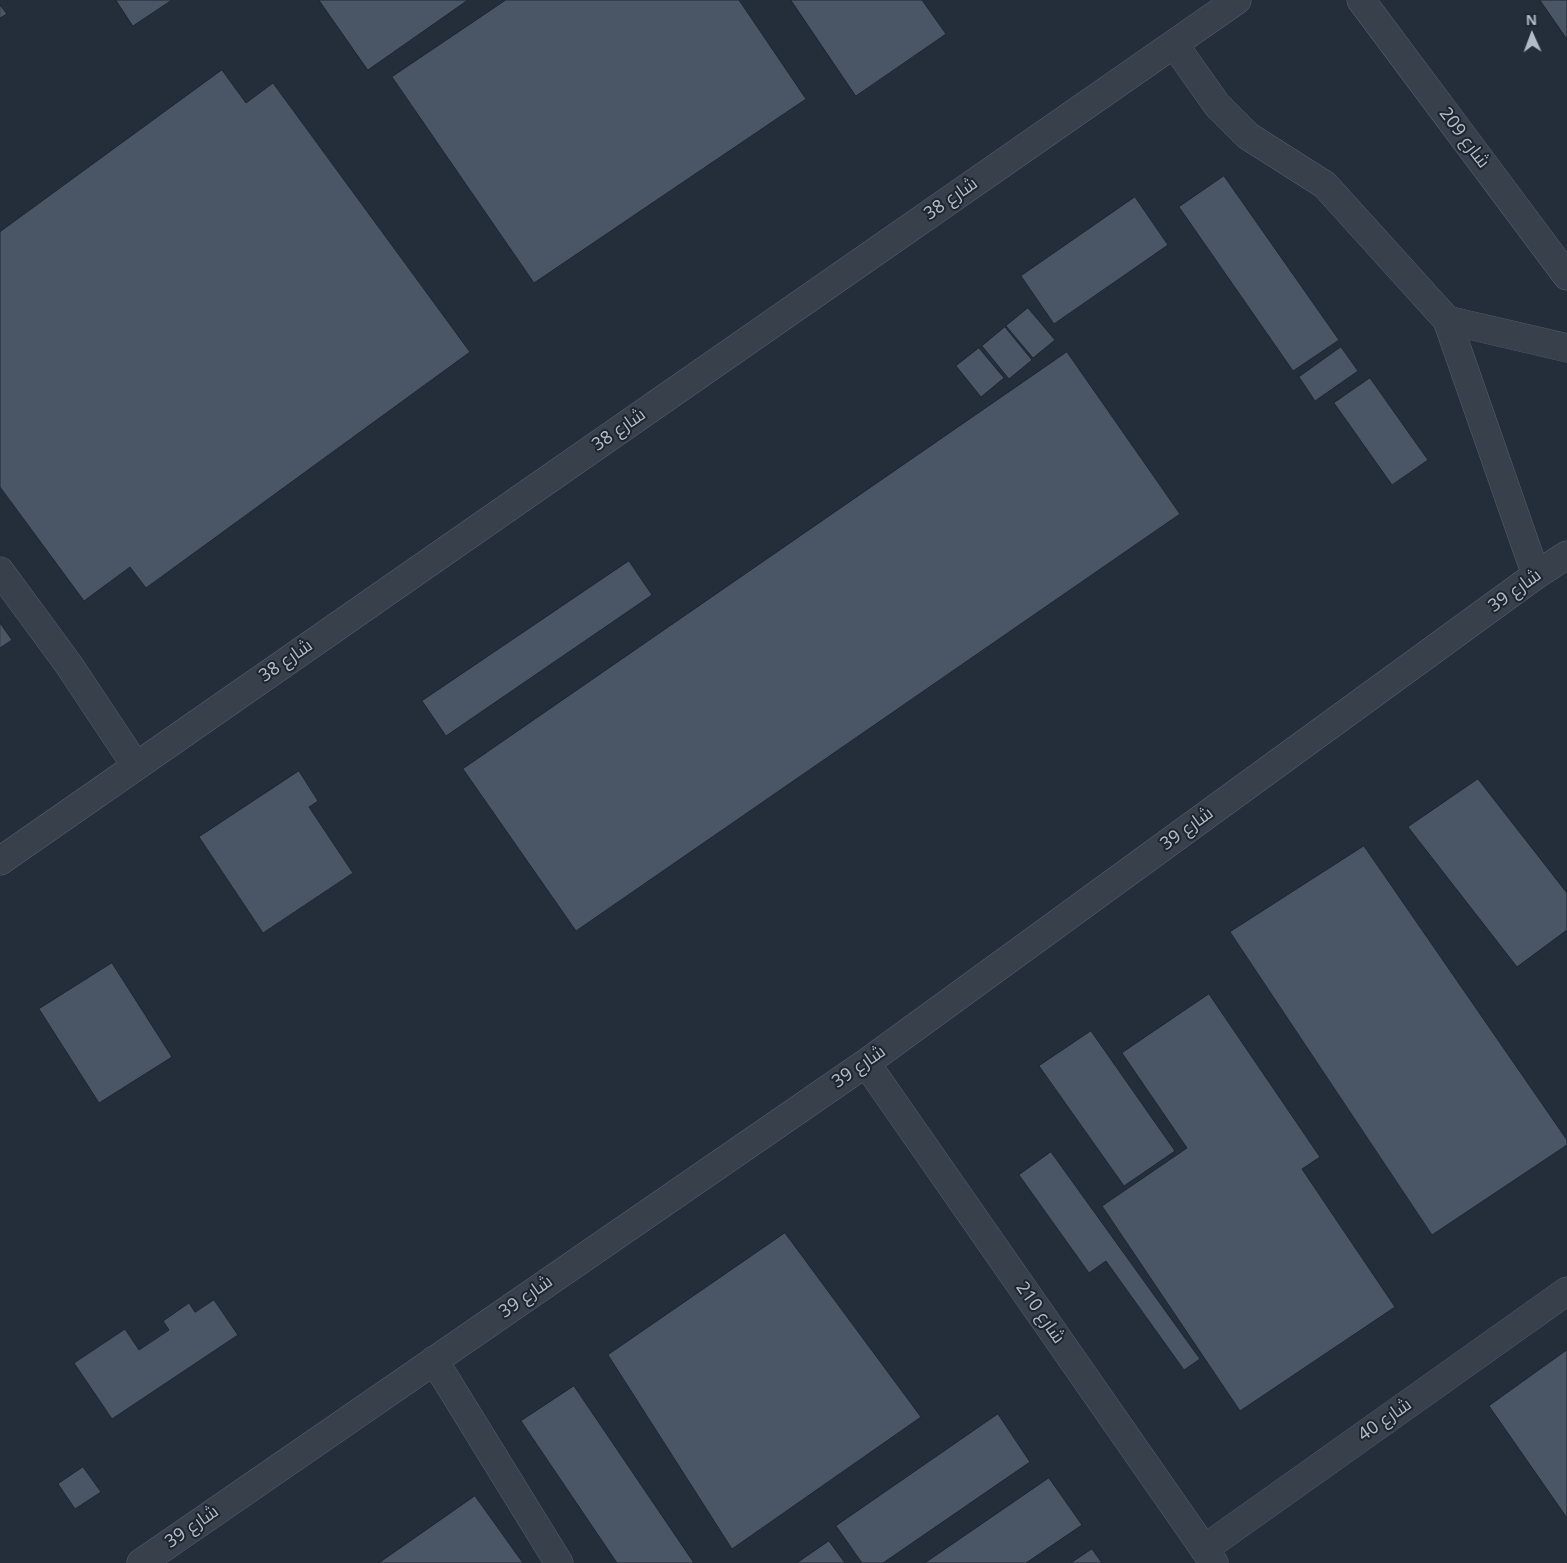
<!DOCTYPE html>
<html>
<head>
<meta charset="utf-8">
<style>
	body { margin:0 }
	#map { position:relative; width:1567px; height:1563px; overflow:hidden; background:#242e3b; font-family:"Noto Sans",sans-serif }
	canvas { display:block }
	.north { position:absolute; left:1507px; top:10px; width:50px; height:50px; -webkit-text-stroke:4px #1d2530; paint-order:stroke; rotate:358deg; font-size:14px; font-weight:700; line-height:20px; text-align:center; color:#b3bbc7 }
	.north::after { content:''; display:block; margin:auto; width:18px; height:22px; background:#b3bbc7; clip-path:polygon(50% 0,100% 100%,50% 72%,0 100%) }
</style>
</head>
<body>
<div id="map">
<canvas width="1567" height="1563"></canvas>
<div class="north">N</div>
</div>
<script>
const ctx = document.querySelector('canvas').getContext('2d');
ctx.lineJoin = 'round';
function paint(path, color) { ctx.fillStyle = color; ctx.fill(path, 'evenodd'); }
function trace(path, color, width, dash) { ctx.strokeStyle = color; ctx.lineWidth = width; ctx.lineCap = dash ? 'butt' : 'round'; ctx.setLineDash(dash || []); ctx.stroke(path); }
function drawText(font, color, halo, rows, align = 'center') {
  ctx.font = font + ' "Noto Sans",Cairo,sans-serif'; ctx.lineWidth = 4; ctx.setLineDash([]); ctx.textBaseline = 'middle'; ctx.strokeStyle = halo; ctx.fillStyle = color; for (const [text, x, y, turn = 0] of rows) {
    ctx.save(); ctx.translate(x, y); ctx.rotate((+turn || 0) * Math.PI / 180); ctx.textAlign = isNaN(turn) ? turn : align; if (halo) ctx.strokeText(text, 0, 0); ctx.fillText(text, 0, 0); ctx.restore();
  }
}
const building = new Path2D(`
	M116,0H172L133,26Z
	M319,0H468L368,70Z
	M506,0H739L806,99L534,283L392,77Z
	M791,0H922L946,34L856,96Z
	M1540,0H1567V39Z
	M0,5L7,14L0,18Z
	M222,70L246,103L273,83L470,352L146,588L130,567L84,601L0,487V232Z
	M1224,176L1339,340L1293,371L1179,207Z
	M1135,197L1168,245L1054,324L1021,276Z
	M1028,308L1055,340L1033,358L1006,326Z
	M1005,327L1032,360L1009,379L982,346Z
	M1341,347L1358,371L1315,401L1299,377Z
	M979,348L1004,378L981,397L956,366Z
	M1067,352L1180,514L576,931L463,769Z
	M1370,378L1428,460L1392,485L1334,403Z
	M629,561L652,595L446,736L422,701Z
	M0,623L12,640L0,648Z
	M299,771L318,801L309,807L353,873L263,933L199,837Z
	M1478,779L1567,893V930L1517,967L1408,827Z
	M1364,846L1567,1140V1145L1432,1235L1230,932Z
	M112,963L172,1057L99,1103L39,1009Z
	M1209,994L1320,1157L1302,1169L1395,1307L1240,1411L1102,1206L1187,1148L1122,1053Z
	M1091,1031L1175,1151L1124,1186L1039,1066Z
	M1051,1152L1200,1359L1184,1370L1106,1261L1089,1273L1019,1175Z
	M785,1233L921,1417L732,1549L608,1355Z
	M214,1300L238,1335L112,1419L74,1363L125,1329L139,1350L169,1330L163,1321L189,1303L195,1312Z
	M1567,1350V1518L1489,1406Z
	M574,1386L694,1563H617L521,1421Z
	M998,1414L1030,1462L883,1563H862L836,1526Z
	M83,1467L101,1492L75,1509L58,1484Z
	M1049,1478L1082,1525L1026,1563H925Z
	M475,1496L523,1563H379Z
	M829,1541L845,1563H797Z
	M1092,1549L1102,1563H1071Z`);
paint(building, '#4a5565');
trace(building, '#1f2732', 1);
const minor = new Path2D(`
	M1361,0L1567,276
	M1174,44L1217,105L1248,136L1325,185L1447,320L1536,575
	M1447,320L1567,348
	M0,571L69,665L136,766
	M0,861L1237,0
	M866,1063L1214,1563
	M434,1360L559,1563
	M1204,1549L1567,1291
	M141,1563L866,1063L1536,575L1567,555`);
trace(minor, '#565e69', 29);
trace(minor, '#38404b', 28);
drawText('18px', '#b3bbc7', '#1d2530', [
	["شارع 209",1464,138,53],
	["شارع 38",951,199,-35],
	["شارع 38",619,430,-35],
	["شارع 39",1515,591,-36],
	["شارع 38",286,661,-35],
	["شارع 39",1187,829,-36],
	["شارع 39",859,1067,-35],
	["شارع 39",526,1297,-35],
	["شارع 210",1040,1313,55],
	["شارع 40",1385,1420,-35],
	["شارع 39",192,1527,-35]
]);
</script>
</body>
</html>
